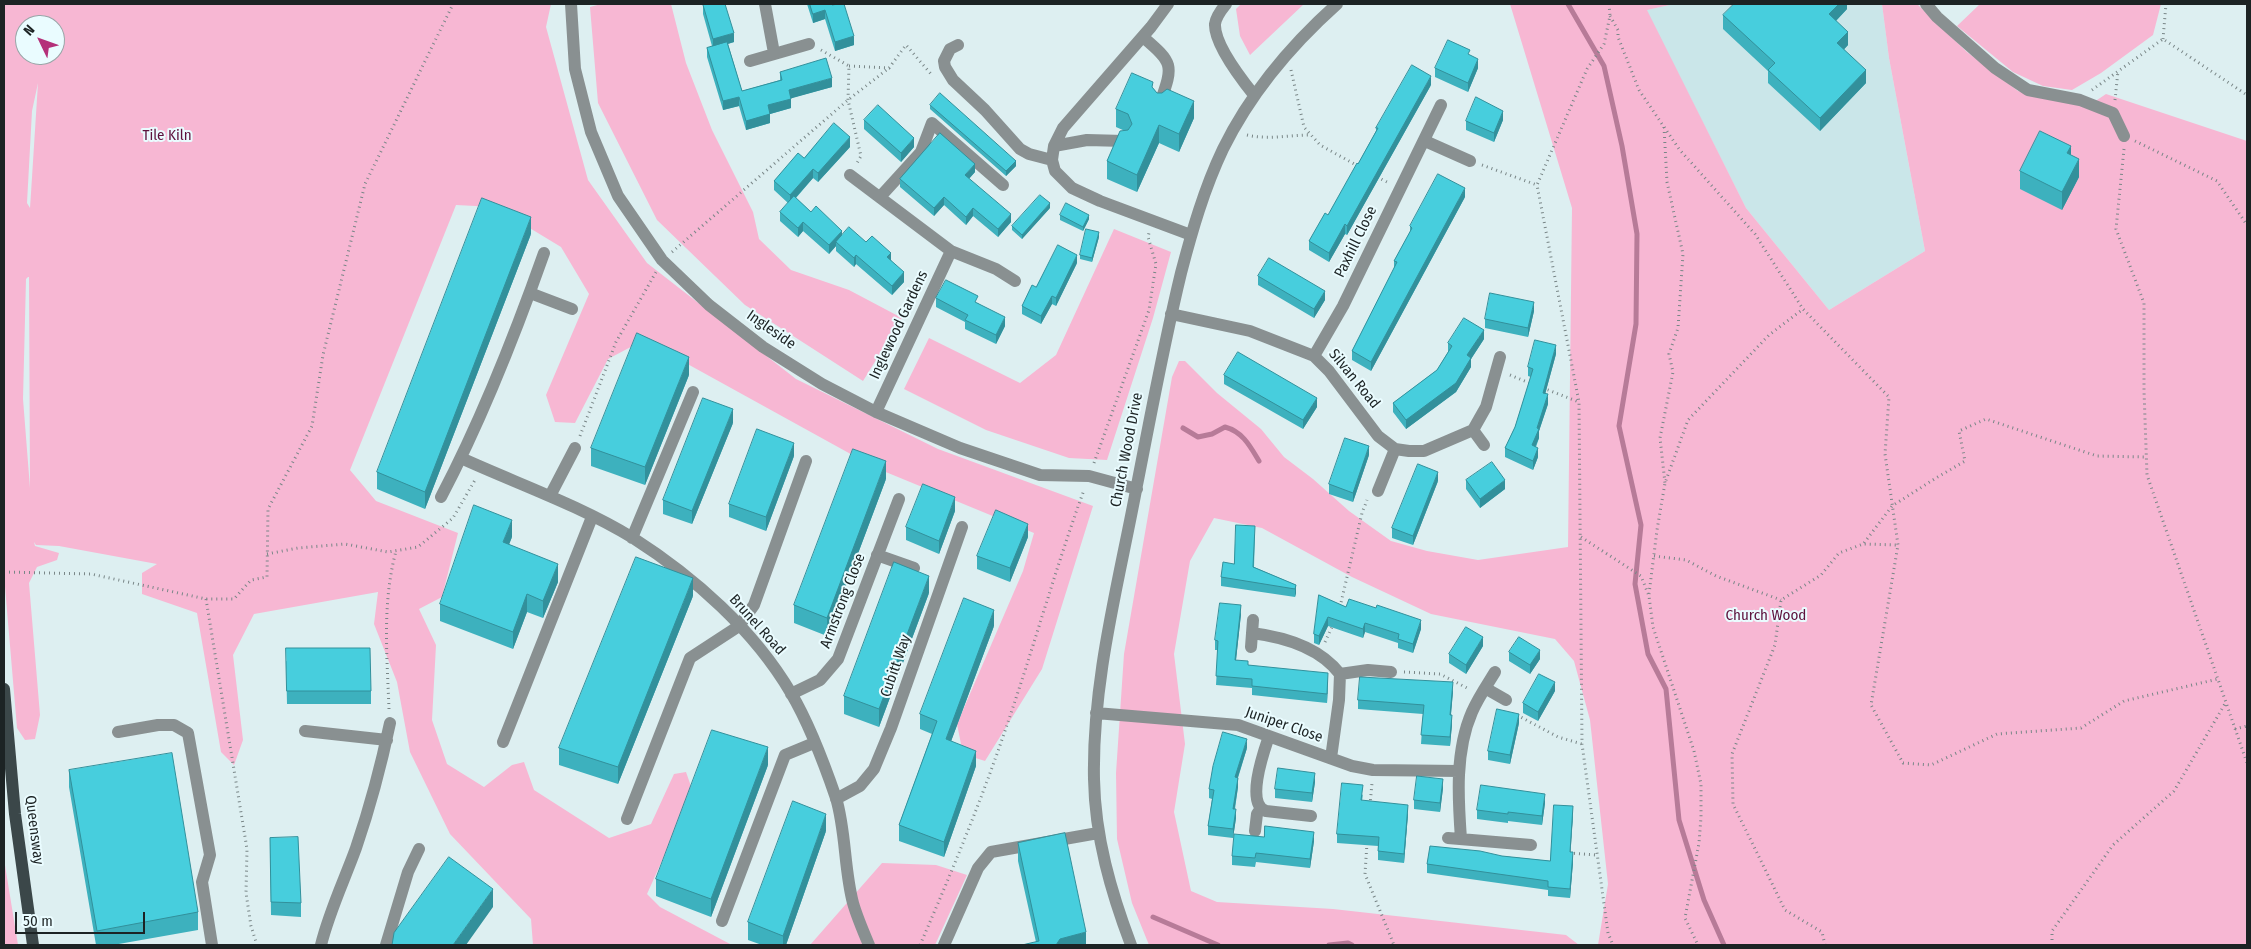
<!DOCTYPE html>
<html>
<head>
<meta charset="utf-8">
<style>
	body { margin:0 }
	#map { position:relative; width:2251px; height:949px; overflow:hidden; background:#ddeff1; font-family:"Fira Sans Condensed",sans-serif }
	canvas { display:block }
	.frame { position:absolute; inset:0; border:5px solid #1c2324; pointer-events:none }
	.north { position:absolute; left:15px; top:15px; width:50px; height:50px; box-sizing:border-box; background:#eafcff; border:1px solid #98a5a7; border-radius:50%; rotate:312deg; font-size:14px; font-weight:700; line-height:20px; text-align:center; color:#1c2324 }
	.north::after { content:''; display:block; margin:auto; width:18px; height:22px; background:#b4317a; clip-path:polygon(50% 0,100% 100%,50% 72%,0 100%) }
	.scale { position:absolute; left:15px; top:912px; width:130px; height:22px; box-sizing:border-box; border:2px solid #1c2324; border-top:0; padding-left:6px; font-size:15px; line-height:18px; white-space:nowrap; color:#1c2324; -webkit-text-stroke:4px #eafcff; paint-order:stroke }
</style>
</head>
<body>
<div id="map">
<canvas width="2251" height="949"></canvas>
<div class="frame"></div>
<div class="north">N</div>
<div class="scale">50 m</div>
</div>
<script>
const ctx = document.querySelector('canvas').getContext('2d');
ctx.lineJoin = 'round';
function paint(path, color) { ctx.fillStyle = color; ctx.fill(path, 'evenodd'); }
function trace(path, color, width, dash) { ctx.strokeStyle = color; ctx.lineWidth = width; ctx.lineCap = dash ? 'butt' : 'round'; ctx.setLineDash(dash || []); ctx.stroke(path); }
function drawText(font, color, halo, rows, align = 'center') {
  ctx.font = font + ' "Fira Sans Condensed",sans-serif'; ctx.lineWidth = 4; ctx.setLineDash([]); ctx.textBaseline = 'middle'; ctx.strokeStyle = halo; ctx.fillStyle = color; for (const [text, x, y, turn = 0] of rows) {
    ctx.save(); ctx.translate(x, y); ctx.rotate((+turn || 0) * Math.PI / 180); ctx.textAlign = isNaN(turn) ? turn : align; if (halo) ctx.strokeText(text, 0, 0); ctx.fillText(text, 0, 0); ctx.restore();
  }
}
paint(new Path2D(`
	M1674,4H1882L1889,58L1925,251L1829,310L1746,208L1646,10Z`), '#cae6e9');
paint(new Path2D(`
	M4,4H551L546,27L588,180L647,263L796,379L938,449L1093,506L1042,669L985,761L963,754L957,724L1023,571L1034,533L876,468L644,340L608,359L575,423L555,422L546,395L589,294L561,247L495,207L456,205L350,470L376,501L458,533L442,597L419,609L436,645L432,720L447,764L484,787L512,765L524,762L534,790L609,838L651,824L674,774L686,772L693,792L647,894L660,907L732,945H533L531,919L450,834L410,752L397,682L374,624L378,592L254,614L233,655L243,740L234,765L221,752L197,613L142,594V573L157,564L59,546L36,545L34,542L35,546L59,553L57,560L37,567L29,583L40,715L35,739L25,740L17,728L4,575ZM25,25H55V55H25ZM38,83L31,193L30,208L27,203L32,111ZM28,277H29L30,488L23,399L26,279Z
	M601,4H671L686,63L712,130L753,212L759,239L791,270L849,290L902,318L863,381L745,305L657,220L598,103L590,7Z
	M1241,4H1304L1250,55L1240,36L1236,9Z
	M1510,4H1674L1647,10L1746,208L1829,310L1925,251L1889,58L1882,4H1917L1967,52L2018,91L2091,104L2106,94L2247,141V945H1598L1608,884L1590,720L1574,661L1555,639L1431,614L1352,577L1262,528L1214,518L1190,561L1174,654L1185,744L1174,812L1191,891L1217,902L1333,909L1566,935L1579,945H1149L1132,903L1117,839L1116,773L1124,654L1172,377L1179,361H1185L1217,393L1261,429L1284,457L1313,479L1349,511L1391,541L1427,551L1478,560L1568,547L1572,208Z
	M1980,4H2161L2153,35L2101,73L2072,90L2043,86L2013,72L1957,26Z
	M1114,229L1171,252L1153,318L1107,460L1069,458L986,430L904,389L929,338L1020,383L1056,355Z
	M4,859L18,945H4Z
	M882,863L936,865L967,875L935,945H810Z`), '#f7b7d3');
trace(new Path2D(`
	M1568,4L1604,66L1622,146L1637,234L1636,324L1619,426L1641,525L1635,584L1648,654L1666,689L1679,820L1704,900L1724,945
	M1183,428L1198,437L1212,434L1225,427C1243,432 1250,446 1259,461
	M1153,917L1218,945
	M1329,945L1348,943L1352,945`), '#b77b98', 5);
trace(new Path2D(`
	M1609,4L1610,16L1604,44L1587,69L1537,185L1579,402L1582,744L1608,933L1613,945
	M1610,16L1618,30V37L1639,90L1679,149L1755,234L1803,309L1889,397L1885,454L1898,545L1871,705L1903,763L1931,765L1997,734L2081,728L2124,701L2218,679
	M2163,39L2166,4
	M821,50L849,66L848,100L861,156L857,163
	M849,66L889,68L906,45L931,74
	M1291,70L1304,127L1320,145L1358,166
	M2092,90L2163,39L2247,95
	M2115,100L2118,71
	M1664,127L1667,182L1683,254L1678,328L1669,354L1673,372L1660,438L1665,483
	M1247,135C1268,140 1289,135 1310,135
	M2135,141L2217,181L2247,225
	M2124,149L2116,229L2144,303V391L2147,475L2247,763
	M1482,165L1537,185
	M1377,177L1389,183
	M672,252L848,100L889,68
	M1510,375L1532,384
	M1543,388L1579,402
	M580,436L616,342L656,272
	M1094,463L1149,310L1156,264L1148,237L1149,233
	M1581,537L1641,576L1649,596L1653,627L1694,751L1701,784V817L1699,843L1685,918L1698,945
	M1864,543L1892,506L1936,478L1965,461L1959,431L1986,419L2097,456L2146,457
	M267,554L298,548L345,544L388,552L418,547L453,518L475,480
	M1654,556L1686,560L1716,576L1781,600
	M4,572L91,574L206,599H234L251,580L267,577L268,509L312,426L323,355L365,184L453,4
	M1649,594L1657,530L1665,483L1688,420L1769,335L1803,309
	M206,599L247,849L246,893L251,926L257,945
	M1340,607L1362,513L1367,500
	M1325,642L1333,625
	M1404,672L1440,674L1469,689
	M389,709C387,655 382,603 396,551
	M1517,715L1558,737L1582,744
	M2235,729L2247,726
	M1370,805L1372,783
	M1367,843L1365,874L1394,945
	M1569,853L1596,855
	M920,945C953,869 985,792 1011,713C1036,639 1057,564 1084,490
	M1825,945L1822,932L1785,910L1733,804L1732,754L1775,645L1781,600L1821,575L1839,553L1863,544L1898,545
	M2052,945V931L2113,845L2174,791L2226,702`), '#798687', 3, [1, 4]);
trace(new Path2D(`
	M571,4L575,69L591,132L618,196L662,260L709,305L763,347L822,384L876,412L960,448L1040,475L1089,476L1137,489
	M765,4L774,53
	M1226,4C1222,9 1216,16 1215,24C1214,44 1242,80 1254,95
	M1926,4L1937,17L1995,68L2028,90L2080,100L2113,113L2124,136
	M1143,37C1173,63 1174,64 1160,103
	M958,45L950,49L944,61L945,67L953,80L985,110L1020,149L1029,154L1052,160L1055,171L1072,188L1100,201L1191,235
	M750,61L809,44
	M1425,141L1470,161
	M1054,146L1087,140L1124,141
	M1052,160L1054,146L1063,128L1151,27L1168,4
	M850,175L951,251L996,269L1015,281
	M880,197L921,152L932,123L1003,185
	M530,293L572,309
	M1171,314L1250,331L1314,356L1329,371L1378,436L1395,449L1409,451H1424L1473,430L1486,407L1500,357
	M1314,356L1343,306L1441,105
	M876,412L951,251
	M1473,430L1484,445
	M461,458C518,484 579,505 633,538C694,577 754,630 791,693C810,725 824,763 836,798C846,831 844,869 853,903C857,917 863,931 869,945
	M1378,491L1395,449
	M550,496L575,448
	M441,497C482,419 515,335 544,253
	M632,538L693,392
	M877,555L914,568
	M1252,633C1284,637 1320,648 1340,674L1339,700L1331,758
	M1251,647L1253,620
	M1340,674L1368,670L1391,672
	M1485,688L1506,700
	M791,694L820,680L838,659L899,499
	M1096,713L1238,725L1352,766L1373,770L1459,771
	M305,731L387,740
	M118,732L158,725H174L188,733L210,855L202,882L212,945
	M1269,736C1264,751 1245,804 1266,811L1311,816
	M503,742L592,517
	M836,799L860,786L874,769L891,728L962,527
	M627,819L690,658L739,626L754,605L806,461
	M1255,831L1257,814L1261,808
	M1448,838L1531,845
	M1461,839C1458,798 1455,751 1472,712C1478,698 1487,685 1495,672
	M722,921L785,755L814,743
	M321,945C329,912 344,881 356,848C370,807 381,766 390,723
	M386,945L408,872L419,849
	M944,945L978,868L991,852L1098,833
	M1131,945C1111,892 1095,837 1094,779C1092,680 1119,582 1137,485C1151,414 1164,343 1181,273C1192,231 1204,189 1223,149C1251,92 1290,46 1337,4`), '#899091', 12);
trace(new Path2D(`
	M4,689L15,814L33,945`), '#3b4749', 12);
paint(new Path2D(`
	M807,4H832L854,45L835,51L825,19L813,23Z
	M1847,4V9L1836,21L1848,45L1844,49L1866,83L1820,131L1768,83V71L1723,29V15Z
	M703,5L734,42L728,44L742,91L780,80V72L832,87L791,98V108L770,114V123L746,130L739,106L723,110L707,57V48L712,46L703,14Z
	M1470,55L1478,68L1468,92L1435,77V68Z
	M1431,85L1347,235L1345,234L1329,262L1309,250V241L1328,215L1358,164L1376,131V128Z
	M1153,88L1157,93L1194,118L1179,152L1159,143L1137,192L1107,179V161L1125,131L1116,127V109Z
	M930,105L1016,166L1006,176L930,109Z
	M864,120L914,147L901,162L864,129Z
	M1503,120L1494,142L1466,130V121Z
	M850,147L818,182L813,178L796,198L811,212L842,235L866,242L891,260L904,282L892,295L856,264L854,267L836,251V246L829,254L803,231L798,237L780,221V212L788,203L774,190V181L804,158Z
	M2071,155L2079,177L2062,210L2020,189V171Z
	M975,172L969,179L1011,222L998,237L973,216L966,225L944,205L934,216L900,187V179Z
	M1465,197L1371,371L1352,360V351L1394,269V261L1410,232V226Z
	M1050,208L1022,239L1012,230V226Z
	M1060,215L1089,219L1083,231L1060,220Z
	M531,234L425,509L377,489V472Z
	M1099,237L1092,262L1080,259V255Z
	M1077,263L1056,306L1052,304L1041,324L1022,314V306L1036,287Z
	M1258,276L1325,300L1314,318L1258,285Z
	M936,298L978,303L1005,326L996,344L965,329V322L936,307Z
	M1534,311L1528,337L1485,328V319Z
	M1484,339L1471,359V367L1456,392L1406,429L1393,412V403L1437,370L1448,352V343Z
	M1556,354L1545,394L1548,404L1539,431V438L1536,447L1538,457L1533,470L1505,457V448L1515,427L1531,377L1528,376V367Z
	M689,375L645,485L591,466V448Z
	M1224,375L1317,407L1303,429L1224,384Z
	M733,423L692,524L663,514V500Z
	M1369,455L1353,502L1329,494V484Z
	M794,456L766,531L729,517V504Z
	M886,479L827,636L794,623V605Z
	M1466,480L1505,489L1480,508L1466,489Z
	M1438,481L1413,545L1392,538V528Z
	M955,511L939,554L906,540V527Z
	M1255,534L1254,567L1296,585V593L1295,597L1221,586V577L1234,564Z
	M512,537L509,544L558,582L543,618L527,612L513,649L440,621V604Z
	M1028,537L1010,582L977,569V556Z
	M929,593L879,727L844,714V696Z
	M1319,595L1346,607L1421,629L1413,653L1398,648V643L1365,632L1363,638L1328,626L1319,645L1314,643V634Z
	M693,596L618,784L559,765V748Z
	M1241,614L1236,660L1248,665L1328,682L1327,703L1252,695V688L1216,685L1218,650H1215V640Z
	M994,626L951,741L976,766L944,857L899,841V825L932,734L920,729V714Z
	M1483,646L1466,674L1449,663V654Z
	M1509,652L1540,659L1530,674L1509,661Z
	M286,661L371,691V704H287Z
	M1453,691L1451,715L1452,724L1450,746L1421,744L1423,714L1358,709V700Z
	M1555,691L1538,721L1523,713V703Z
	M1519,723L1510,764L1488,760V751Z
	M1247,748L1238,778V787L1235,809L1236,818L1233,838L1208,835V826L1212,799L1209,798V789Z
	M768,765L711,917L656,896V879Z
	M69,770L198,912V930L113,945H96L69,787Z
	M1315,782L1312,802L1275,798V789Z
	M1443,788L1440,812L1414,809V800Z
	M1363,794L1362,801L1408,814L1404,863L1378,860V846L1337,843V834Z
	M1545,803L1542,825L1508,821V823L1477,819V810Z
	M1573,815L1570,852L1573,862L1570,898L1548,896V890L1427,873V864L1502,856L1550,861Z
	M826,831L786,945H762L748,940V922Z
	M1264,837L1314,841L1310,868L1256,862L1255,867L1232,865V856Z
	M270,838L301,903V917L271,915Z
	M1018,843L1086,945L1036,942L1018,861Z`), '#3db1be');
paint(new Path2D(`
	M1839,4H1847V9L1829,28V14Z
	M825,10V19L813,23V14Z
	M1848,32V45L1837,57V43Z
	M734,33V42L713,48V39Z
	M854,36V45L835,51V42Z
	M1478,59V68L1468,92V83Z
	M1866,70V83L1820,131V118Z
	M1431,76V85L1347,235V226Z
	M832,78V87L789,99V90Z
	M739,97V106L723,110V101Z
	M791,99V108L770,114V123L746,130V121L768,105Z
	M1194,101V118L1179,152V134Z
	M1503,111V120L1494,142V133Z
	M1159,125V143L1137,192V175Z
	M850,137V147L818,182V173Z
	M914,138V147L901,162V153Z
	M2071,146V164L2067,153Z
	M2079,159V177L2062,210V192Z
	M1016,161V166L1006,176V171Z
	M975,164V172L965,183V175Z
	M813,169V178L790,204V195Z
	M1465,188V197L1371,371V362Z
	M944,197V205L934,216V208Z
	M1050,203V208L1022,239V235Z
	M973,208V216L966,225V217Z
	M1011,214V222L998,237V229Z
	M1089,215V219L1083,231V227Z
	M531,217V234L425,509V492Z
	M803,222V231L798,237V228Z
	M1345,224V234L1329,262V253Z
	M842,231V240L836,242V246L829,254V245Z
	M1099,232V237L1092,262V258Z
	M891,253V262L887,257Z
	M856,255V264L854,267V258Z
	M1077,255V263L1056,306V298Z
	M904,272V282L892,295V286Z
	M1325,291V300L1314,318V309Z
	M1052,296V304L1041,324V316Z
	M1534,302V311L1528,337V328Z
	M1005,317V326L996,344V335Z
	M1484,330V339L1471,359V367L1456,392L1406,429V420L1467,355Z
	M1556,345V354L1543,402V393Z
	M689,357V375L645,485V467Z
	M1548,394V404L1539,431V438L1532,454V445Z
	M1317,398V407L1303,429V420Z
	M733,409V423L692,524V511Z
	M794,443V456L766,531V517Z
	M1369,446V455L1353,502V493Z
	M1538,448V457L1533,470V461Z
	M886,461V479L827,636V618Z
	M1438,472V481L1413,545V536Z
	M1505,480V489L1480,508V499Z
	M955,497V511L939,554V541Z
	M512,520V537L503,560V542Z
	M1028,524V537L1010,582V568Z
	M558,564V582L543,618V601Z
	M929,576V593L879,727V709Z
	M693,578V596L618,784V767Z
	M1296,585V593L1295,597V589Z
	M527,594V612L513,649V632Z
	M1241,605V614L1235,669V660Z
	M994,610V626L946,755V739Z
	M1328,617V626L1319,645V636Z
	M1421,620V629L1413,653V644Z
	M1365,623V632L1363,638V629Z
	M1483,637V646L1466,674V665Z
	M1540,650V659L1530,674V665Z
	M1328,673V682L1327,703V694Z
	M1453,682V691L1450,724V715Z
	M1555,682V691L1538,721V712Z
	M1519,714V723L1510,764V755Z
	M1452,715V724L1450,746V737Z
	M1247,739V748L1235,786V777Z
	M768,747V765L711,917V899Z
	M976,751V766L944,857V842Z
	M1315,773V782L1312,802V793Z
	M1238,778V787L1233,818V809Z
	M1443,779V788L1440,812V803Z
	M1545,794V803L1542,825V816Z
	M1408,805V814L1404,863V854Z
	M1573,806V815L1570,861V852Z
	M1236,809V818L1233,838V829Z
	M826,814V831L786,945H783V936Z
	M1314,832V841L1310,868V859Z
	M1573,852V862L1570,898V889Z
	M493,889V907L466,945H453Z
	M1086,932V945H1056L1060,939Z`), '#32909b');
const building = new Path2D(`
	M707,4H725L734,33L713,39L703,5Z
	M810,4H832V5L838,4H844L854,36L835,42L825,10L813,14Z
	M1734,4H1839L1829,14L1848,32L1837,43L1866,70L1820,118L1768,70L1775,63L1723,15Z
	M1448,40L1470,50L1468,54L1478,59L1468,83L1435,68Z
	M727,42L742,91L782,80L780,72L826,58L832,78L789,90L791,99L768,105L770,114L746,121L739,97L723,101L707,48Z
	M1412,65L1431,76L1347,226L1345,224L1329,253L1309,241L1325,213L1328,215L1357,163L1358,164L1378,128H1376Z
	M1132,73L1153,82L1152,87L1157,93H1162L1167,89L1194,101L1179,134L1159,125L1137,175L1107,161L1120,131L1128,130L1132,124L1128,114L1116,109Z
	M940,93L1016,161L1006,171L930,105Z
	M1476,97L1503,111L1494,133L1466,121Z
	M878,105L914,138L901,153L864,120Z
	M834,123L850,137L818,173L813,169L790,195L774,181L798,153L804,158Z
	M2040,131L2071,146L2067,153L2079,159L2062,192L2020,171Z
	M940,133L975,164L965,175L1011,214L998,229L973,208L966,217L944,197L934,208L900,179Z
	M1438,174L1465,188L1371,362L1352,351L1397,262L1394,261L1412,228L1410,226Z
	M1040,195L1050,203L1022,235L1012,226Z
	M794,196L811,212L816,206L842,231L829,245L803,222L798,228L780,212Z
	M482,198L531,217L425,492L377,472Z
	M1066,203L1089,215L1083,227L1060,215Z
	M849,227L866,242L872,236L891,253L887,257L904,272L892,286L856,255L854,258L836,242Z
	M1086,229L1099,232L1092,258L1080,255Z
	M1058,245L1077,255L1056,298L1052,296L1041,316L1022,306L1032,285L1036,287Z
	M1269,258L1325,291L1314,309L1258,276Z
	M946,280L978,296L975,302L1005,317L996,335L965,320L968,315L936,298Z
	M1490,293L1534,302L1528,328L1485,319Z
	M1464,318L1484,330L1467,355L1471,358L1456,383L1406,420L1393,403L1437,370L1452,346L1448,343Z
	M637,333L689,357L645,467L591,448Z
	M1535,340L1556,345L1543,393L1548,394L1537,428L1539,429L1532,445L1538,448L1533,461L1505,448L1515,427L1533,369L1528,367Z
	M1238,352L1317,398L1303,420L1224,375Z
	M703,398L733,409L692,511L663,500Z
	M757,429L794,443L766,517L729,504Z
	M1345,438L1369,446L1353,493L1329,484Z
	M853,449L886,461L827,618L794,605Z
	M1492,462L1505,480L1480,499L1466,480Z
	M1418,464L1438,472L1413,536L1392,528Z
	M923,484L955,497L939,541L906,527Z
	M474,505L512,520L503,542L558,564L543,601L527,594L513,632L440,604Z
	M996,510L1028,524L1010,568L977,556Z
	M1236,525L1255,526L1253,567L1296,585L1295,589L1221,577L1223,562L1234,564Z
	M636,557L693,578L618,767L559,748Z
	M894,562L929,576L879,709L844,696Z
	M1319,595L1346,607L1349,599L1376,608L1377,605L1421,620L1413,644L1398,639L1399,634L1365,623L1363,629L1328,617L1319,636L1314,634Z
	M964,598L994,610L946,739L976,751L944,842L899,825L937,721L920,714Z
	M1220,603L1241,605L1235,660L1248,661V665L1328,673L1327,694L1252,686V679L1216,676L1218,641L1215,640Z
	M1466,627L1483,637L1466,665L1449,654Z
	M1519,637L1540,650L1530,665L1509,652Z
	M286,648H370L371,691H287Z
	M1539,674L1555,682L1538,712L1523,703Z
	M1360,677L1453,682L1450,715H1452L1450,737L1421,735L1424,705L1358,700Z
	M1497,709L1519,714L1510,755L1488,751Z
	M712,730L768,747L711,899L656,879Z
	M1223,732L1247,739L1235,777L1238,778L1233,809H1236L1233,829L1208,826L1214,790L1209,789L1213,766Z
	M172,753L198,912L97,931L69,770Z
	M1278,768L1315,773L1312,793L1275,789Z
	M1417,776L1443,779L1440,803L1414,800Z
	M1342,783L1363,785L1361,800L1408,805L1404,854L1378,851L1379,837L1337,834Z
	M1481,785L1545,794L1542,816L1508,812V814L1477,810Z
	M793,801L826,814L783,936L748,922Z
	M1554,805L1573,806L1570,852H1573L1570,889L1548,887V881L1427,864L1430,846L1480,851L1502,856L1550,861Z
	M1265,826L1314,832L1310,859L1256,853L1255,858L1232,856L1234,834L1264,837Z
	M1065,833L1086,932L1060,939L1056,945H1022L1039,941L1018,843Z
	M298,837L301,903L271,902L270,838Z
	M449,857L493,889L453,945H392L394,933Z`);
paint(building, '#47cedd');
trace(building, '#32909b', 1);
drawText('15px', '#5e123d', '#eafcff', [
	["Tile Kiln",167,136],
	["Church Wood",1766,616]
]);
drawText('15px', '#1c2324', '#eafcff', [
	["Paxhill Close",1356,242,-64],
	["Inglewood Gardens",899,325,-65],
	["Ingleside",771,330,35],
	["Silvan Road",1354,379,51],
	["Church Wood Drive",1127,450,-79],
	["Armstrong Close",843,601,-69],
	["Brunel Road",757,625,48],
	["Cubitt Way",896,666,-71],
	["Juniper Close",1284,725,19],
	["Queensway",34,830,83]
]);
</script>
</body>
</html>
